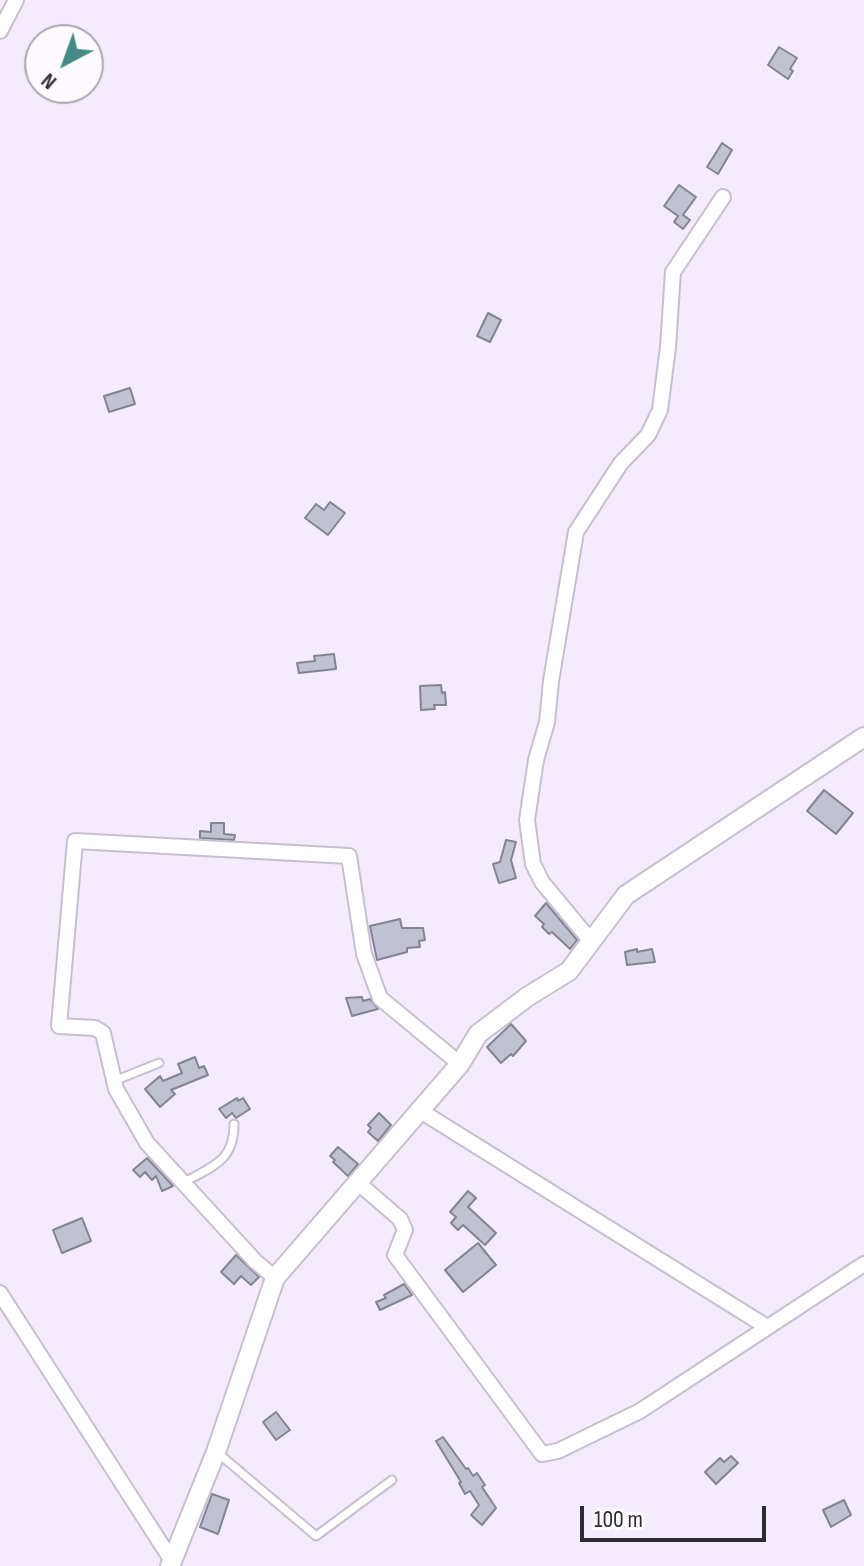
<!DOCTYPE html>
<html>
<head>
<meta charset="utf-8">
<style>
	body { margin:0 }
	#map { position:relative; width:864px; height:1566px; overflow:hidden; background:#f4ebfc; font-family:"Sofia Sans Condensed",sans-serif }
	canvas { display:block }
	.north { position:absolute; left:24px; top:24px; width:80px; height:80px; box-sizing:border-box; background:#fdfbff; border:2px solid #aaa8ad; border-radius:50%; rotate:221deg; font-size:22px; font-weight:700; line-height:32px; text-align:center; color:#2e2b31 }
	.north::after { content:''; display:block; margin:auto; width:28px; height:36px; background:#448b85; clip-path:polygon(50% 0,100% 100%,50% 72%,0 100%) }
	.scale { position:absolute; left:580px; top:1506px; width:186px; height:36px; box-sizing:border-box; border:4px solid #2e2b31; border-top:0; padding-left:10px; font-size:24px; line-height:28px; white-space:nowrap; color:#2e2b31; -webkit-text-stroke:6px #fdfbff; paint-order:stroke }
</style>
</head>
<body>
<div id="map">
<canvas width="864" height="1566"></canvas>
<div class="north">N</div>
<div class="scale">100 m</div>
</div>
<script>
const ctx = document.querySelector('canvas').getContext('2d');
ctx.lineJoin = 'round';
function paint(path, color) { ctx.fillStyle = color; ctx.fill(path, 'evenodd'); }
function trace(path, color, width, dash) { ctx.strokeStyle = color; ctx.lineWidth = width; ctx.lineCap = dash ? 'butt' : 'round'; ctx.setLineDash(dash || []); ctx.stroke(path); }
const building = new Path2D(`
	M779,47L797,58L790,69L793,71L788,79L768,65Z
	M722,143L732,150L718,174L707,167Z
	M679,185L696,197L683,215L690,220L683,229L674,222L678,216L664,206Z
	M488,313L501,320L490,342L477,336Z
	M130,388L135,404L109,412L104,396Z
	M330,502L345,513L328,535L305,518L316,504L324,510Z
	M334,654L336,669L299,673L297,663L315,661L314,656Z
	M441,685L442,693L445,692L446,705H434L435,709L421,710L420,686Z
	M824,790L853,813L836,834L807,811Z
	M211,823H224V834L235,835L234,840L200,838V831L211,832Z
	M506,840L516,842L511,860L516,878L499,883L493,864L500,862Z
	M546,903L577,940L570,949L552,932L549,934L542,927L544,924L535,916Z
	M400,919L402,928H423L425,940L419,941L420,947L407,948V952L377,960L370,926Z
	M637,949V952L652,949L655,962L627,965L625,952Z
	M362,997L363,1001L370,999L378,1009L352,1016L346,998Z
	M511,1024L526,1041L513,1056L511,1054L501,1063L487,1047Z
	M195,1057L199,1068L204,1066L208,1075L171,1090L175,1094L160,1107L145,1089L160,1076L163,1081L182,1073L178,1064Z
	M237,1098L238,1101L243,1098L250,1109L236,1118L232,1113L226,1118L219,1109Z
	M379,1113L391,1125L378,1141L368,1132L371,1128L368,1125Z
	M338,1147L358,1164L348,1176L333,1162L335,1160L330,1156Z
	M147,1158L173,1186L162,1191L156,1176L152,1180L145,1172L140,1177L133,1170Z
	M468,1191L476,1198L468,1207L496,1233L485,1245L463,1225L458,1230L451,1223L456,1217L450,1212Z
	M82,1218L91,1241L62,1253L53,1230Z
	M478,1243L496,1265L463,1292L445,1270Z
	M236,1255L259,1277L251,1285L241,1276L234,1284L221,1272Z
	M404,1284L412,1295L380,1310L376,1302L386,1298L384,1295Z
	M276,1412L290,1430L276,1440L263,1422Z
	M443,1437L466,1469L468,1468L473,1476L477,1473L485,1485L482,1487L496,1508L482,1525L471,1515L479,1505L470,1491L465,1494L459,1483L461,1482L436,1441Z
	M731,1456L738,1463L716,1484L705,1472L720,1458L724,1462Z
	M212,1494L229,1500L218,1534L200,1527Z
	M844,1500L851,1515L831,1527L823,1510Z`);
paint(building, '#c0c1d2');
trace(building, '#828393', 2);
const lane = new Path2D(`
	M114,1081L159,1063
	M183,1183C212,1166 234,1162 234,1124
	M218,1453L316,1536L392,1480`);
const street = new Path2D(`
	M0,31L16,0
	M590,940L542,882L533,864L527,820L536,760L547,722L551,681L576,532L621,463L648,435L660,410L668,347L673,272L723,197
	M419,1110L767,1327
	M357,1182L400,1219L405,1230L395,1255L542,1454L558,1451L640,1411L864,1264
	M275,1278L255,1261L147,1143L116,1089L103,1033L95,1028L59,1026L75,841L349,856L364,954L380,998L460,1064
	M0,1293L172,1561`);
const secondary = new Path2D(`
	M170,1566L216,1452L275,1278L460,1064L478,1034L527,997L569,971L626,895L864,737`);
trace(lane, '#c7bfcf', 11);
trace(street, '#c7bfcf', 18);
trace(secondary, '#c7bfcf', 22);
trace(lane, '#fff', 7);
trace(street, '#fff', 14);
trace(secondary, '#fff', 18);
</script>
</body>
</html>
